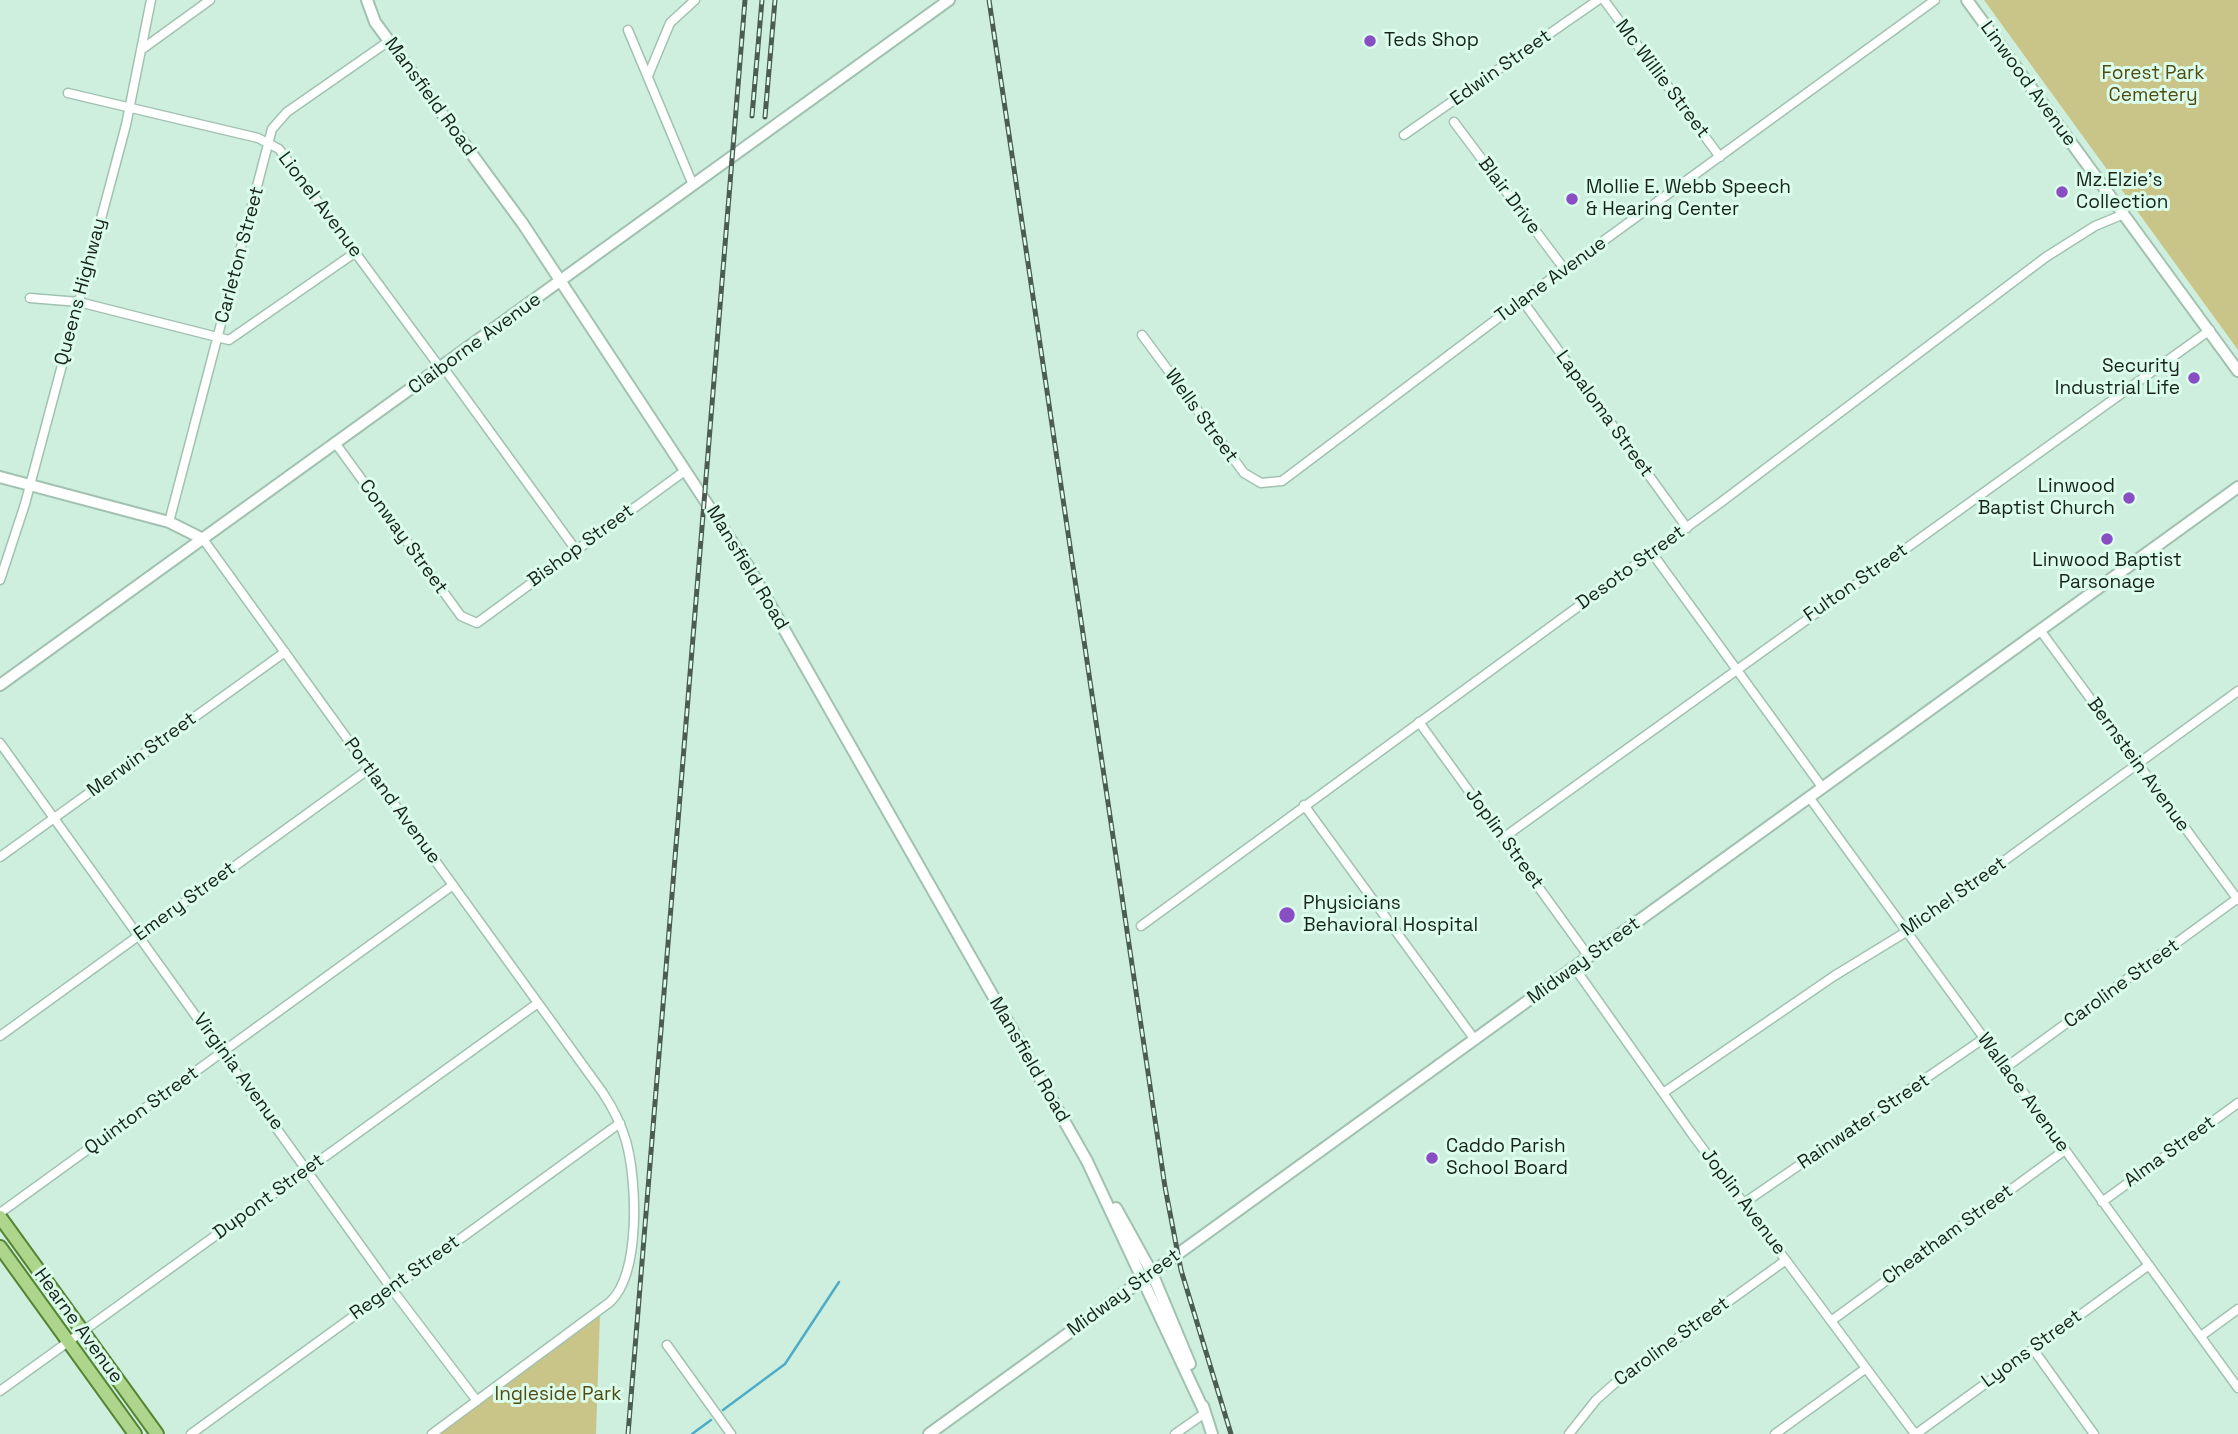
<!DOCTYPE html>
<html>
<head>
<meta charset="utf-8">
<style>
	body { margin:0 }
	canvas { display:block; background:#ceefde }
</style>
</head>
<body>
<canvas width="2238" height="1434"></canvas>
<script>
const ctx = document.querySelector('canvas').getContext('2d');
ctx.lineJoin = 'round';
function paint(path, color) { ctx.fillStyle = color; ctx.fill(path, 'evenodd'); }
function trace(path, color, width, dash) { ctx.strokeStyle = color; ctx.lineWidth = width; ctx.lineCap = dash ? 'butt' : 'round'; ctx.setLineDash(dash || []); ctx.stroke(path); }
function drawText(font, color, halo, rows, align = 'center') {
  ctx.font = font + ' "Space Grotesk",sans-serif'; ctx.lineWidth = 6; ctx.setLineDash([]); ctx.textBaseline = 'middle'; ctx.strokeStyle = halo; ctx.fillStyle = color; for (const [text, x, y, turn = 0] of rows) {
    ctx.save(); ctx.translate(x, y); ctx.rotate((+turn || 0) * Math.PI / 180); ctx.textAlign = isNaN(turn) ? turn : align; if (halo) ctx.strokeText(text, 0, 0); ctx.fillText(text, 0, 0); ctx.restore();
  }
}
paint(new Path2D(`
	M1984,0H2238V350Z
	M600,1314L596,1434H439Z`), '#c9c589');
trace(new Path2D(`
	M723,1410L785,1364L839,1282
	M692,1434L711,1420`), '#4eacc6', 2.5);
const street = new Path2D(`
	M1604,0L1720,157
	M628,30L693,185
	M141,50L210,0
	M648,76L670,23L695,0
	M68,93L258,138L279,149L441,369
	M1454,122L1565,270
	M1404,135L1598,0
	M30,298L79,302L229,340L356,252
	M1522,300L1687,528
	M1142,335L1244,473L1261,483L1282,481L1522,300L1935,0
	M443,367L576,550
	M336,444L461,616L477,623L686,470
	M169,522L272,129L287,112L389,41
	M203,539L603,1093C613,1108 621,1124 626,1141C637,1180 641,1273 610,1302L432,1434
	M1652,553L1822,787
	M0,580L25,504L126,125L151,0
	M2040,630L2238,900
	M1419,722L1589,957
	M0,743L391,1288L477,1401
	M1809,797L2238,1388
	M1304,805L1475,1040
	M1503,838L2210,330
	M0,857L285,652
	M1141,926L1720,503L2046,257L2095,226L2124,214
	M1574,967L1692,1134L1915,1434
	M0,1036L369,769
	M2005,1068L2238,898
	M1663,1093L1834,976L1906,932L2238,691
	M2102,1202L2238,1103
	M1744,1203L1983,1039
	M0,1213L453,885
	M1831,1321L2065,1150
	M2201,1336L2238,1309
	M667,1345L731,1434
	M2033,1349L2094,1434
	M0,1391L538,1003
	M191,1434L620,1123
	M1175,1434L1205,1413
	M1569,1434L1596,1400L1614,1384L1786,1260
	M1775,1434L1865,1369
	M1916,1434L2149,1265`);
const secondary = new Path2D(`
	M367,0L375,22L523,224L748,566L1087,1161L1205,1413
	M1967,0L2238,371
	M0,477L169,522L203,539
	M0,685L949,0
	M1116,1208L1152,1273L1190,1364
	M1203,1406L1212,1434
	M929,1434L2238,487`);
const primary = new Path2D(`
	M0,1217L157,1434
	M0,1247L135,1434`);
trace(street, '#a2c2b1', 11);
trace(secondary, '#a2c2b1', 14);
trace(primary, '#558533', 16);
trace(street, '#fff', 8);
trace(secondary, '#fff', 10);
trace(primary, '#add68c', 12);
const rail = new Path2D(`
	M989,0L1165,1187L1181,1270L1231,1434
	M752,116L762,0
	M765,117L775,0
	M628,1434L745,0`);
trace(rail, '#4b5c53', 5);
trace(rail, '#dcfdeb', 2.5, [8]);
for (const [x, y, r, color] of [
	[1370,41,7,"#894dc4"],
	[2062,192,7,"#894dc4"],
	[1572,199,7,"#894dc4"],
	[2194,378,7,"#894dc4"],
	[2129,498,7,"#894dc4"],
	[2107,539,7,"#894dc4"],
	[1287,915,9,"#894dc4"],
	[1432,1158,7,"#894dc4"]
]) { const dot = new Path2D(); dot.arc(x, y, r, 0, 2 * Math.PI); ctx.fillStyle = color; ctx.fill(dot); trace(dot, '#dcfdeb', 2.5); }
drawText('19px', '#17231d', '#dcfdeb', [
	["Teds Shop",1384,41],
	["Mz.Elzie's",2076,181],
	["Collection",2076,203],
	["Mollie E. Webb Speech",1586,188],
	["& Hearing Center",1586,210],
	["Security",2180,367,"right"],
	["Industrial Life",2180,389,"right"],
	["Linwood",2115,487,"right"],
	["Baptist Church",2115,509,"right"],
	["Linwood Baptist",2107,561,"center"],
	["Parsonage",2107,583,"center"],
	["Physicians",1303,904],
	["Behavioral Hospital",1303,926],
	["Caddo Parish",1446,1147],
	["School Board",1446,1169]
], 'left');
drawText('19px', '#17231d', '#dcfdeb', [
	["Edwin Street",1501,68,-35],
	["Mc Willie Street",1662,79,53],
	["Linwood Avenue",2028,84,54],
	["Mansfield Road",430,97,54],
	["Blair Drive",1509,196,53],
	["Lionel Avenue",320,205,53],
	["Carleton Street",240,255,-75],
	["Tulane Avenue",1551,280,-36],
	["Queens Highway",81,292,-75],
	["Claiborne Avenue",475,344,-36],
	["Lapaloma Street",1604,414,54],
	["Wells Street",1201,416,54],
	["Conway Street",403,537,54],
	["Bishop Street",581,546,-36],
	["Mansfield Road",747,568,59],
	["Desoto Street",1631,568,-36],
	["Fulton Street",1856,583,-35],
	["Merwin Street",142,755,-36],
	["Bernstein Avenue",2138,765,54],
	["Portland Avenue",392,801,54],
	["Joplin Street",1504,839,54],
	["Michel Street",1954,897,-35],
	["Emery Street",185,902,-36],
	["Midway Street",1584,961,-36],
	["Caroline Street",2122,984,-36],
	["Mansfield Road",1029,1060,60],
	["Virginia Avenue",238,1072,54],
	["Wallace Avenue",2023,1093,54],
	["Quinton Street",142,1111,-36],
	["Rainwater Street",1864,1122,-34],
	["Alma Street",2170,1152,-36],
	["Dupont Street",269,1197,-36],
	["Joplin Avenue",1743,1202,53],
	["Cheatham Street",1948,1235,-36],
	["Regent Street",405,1278,-36],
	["Midway Street",1124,1293,-36],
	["Hearne Avenue",78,1326,54],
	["Caroline Street",1672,1342,-36],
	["Lyons Street",2032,1349,-36]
]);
drawText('19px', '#504c13', '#dcfdeb', [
	["Forest Park",2153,74],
	["Cemetery",2153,96],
	["Ingleside Park",558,1395]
]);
</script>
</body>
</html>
